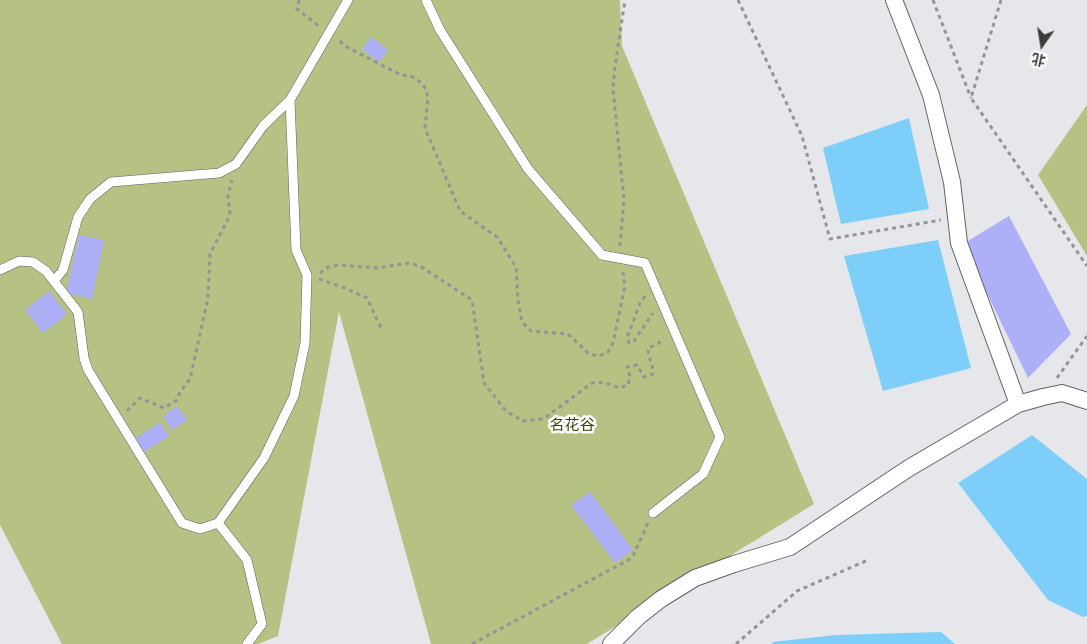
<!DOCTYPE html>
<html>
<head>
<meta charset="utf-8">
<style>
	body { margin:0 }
	#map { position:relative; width:1087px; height:644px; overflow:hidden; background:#e6e7ea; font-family:"Noto Sans","Noto Sans SC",sans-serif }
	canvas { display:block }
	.north { position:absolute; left:1017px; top:20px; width:50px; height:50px; -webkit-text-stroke:4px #fff; paint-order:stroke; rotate:193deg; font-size:14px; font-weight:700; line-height:20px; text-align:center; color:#3b3b3c }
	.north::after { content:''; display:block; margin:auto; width:18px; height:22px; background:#3b3b3c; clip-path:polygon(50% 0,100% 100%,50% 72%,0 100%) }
</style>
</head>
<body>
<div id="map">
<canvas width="1087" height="644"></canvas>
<div class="north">北</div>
</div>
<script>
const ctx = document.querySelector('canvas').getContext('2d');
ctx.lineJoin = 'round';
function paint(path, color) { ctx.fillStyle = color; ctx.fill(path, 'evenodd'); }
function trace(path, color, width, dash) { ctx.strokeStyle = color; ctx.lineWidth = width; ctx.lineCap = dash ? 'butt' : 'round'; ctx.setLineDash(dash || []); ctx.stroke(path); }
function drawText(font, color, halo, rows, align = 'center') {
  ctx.font = font + ' "Noto Sans","Noto Sans SC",sans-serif'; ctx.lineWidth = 5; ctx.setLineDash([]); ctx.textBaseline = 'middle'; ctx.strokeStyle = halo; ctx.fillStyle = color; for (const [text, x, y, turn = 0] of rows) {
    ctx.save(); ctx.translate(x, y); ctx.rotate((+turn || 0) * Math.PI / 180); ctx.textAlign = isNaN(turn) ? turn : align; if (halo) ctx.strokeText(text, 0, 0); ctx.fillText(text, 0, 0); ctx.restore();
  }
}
paint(new Path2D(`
	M0,0H620L622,46L814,504L587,644H431L339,312L278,636L258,644H62L0,525Z
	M1087,105V256L1038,175Z`), '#b6c184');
paint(new Path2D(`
	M909,118L929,209L841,224L823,148Z
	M938,240L971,368L883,391L844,256Z
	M1032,435L1087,479V616L1083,617L1048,600L958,483Z
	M941,632L955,644H772L773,642L835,635Z`), '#7dcff9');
paint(new Path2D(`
	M371,37L388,50L379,62L362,49Z
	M1009,216L1071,334L1028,378L963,244Z
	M79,235L104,240L92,299L66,293Z
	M49,291L67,314L43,333L25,310Z
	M177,406L187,420L172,430L163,416Z
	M160,422L169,436L142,453L133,440Z
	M590,492L633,550L615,563L571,505Z`), '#adb0f7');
const lane = new Path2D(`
	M426,0L440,30L528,169L602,255L645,263L720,437L703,474L653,513
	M0,270L19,261L33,262L46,271L78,312L84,358L88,370L182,523L200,529L218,523L264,458L294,396L305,343L307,275L296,250L290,100
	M54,281L63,270L78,217L90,199L111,182L219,173L236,164L263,126L290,100L348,0
	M218,523L247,560L262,624L247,644`);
const street = new Path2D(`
	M894,0L931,95L952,182L959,243L1018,404
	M611,644L638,617L661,599L695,578L734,564L790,547L909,468L1018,404L1043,397L1062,393L1087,401`);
trace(lane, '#606063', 10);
trace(street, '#606063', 18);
trace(new Path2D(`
	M299,0L297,9L319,26
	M738,0L802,136L830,239L941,220
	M933,0L971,98
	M1001,0L971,98L1087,266
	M340,41L343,45L401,75L411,76L419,81L426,89L428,98L425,128L460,211L497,237L516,267L518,301L522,322L531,331L568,334L589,354L599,356L608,352L613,343L625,286L623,272
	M620,246L624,200L613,89L615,66L625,0
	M320,273L328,267L339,265L378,268L408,263L420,266L472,300L484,383L506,411L523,421L543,419L592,383C602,381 610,384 619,388L628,385L630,376L627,367L637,365L644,377L653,374C653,362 648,359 648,348L658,344L663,338
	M319,279L345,288L367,298L382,330
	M645,296L640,303L627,338L629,343L634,341L653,313
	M1057,378L1087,336
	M127,411L140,398L164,408L177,400L180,392L190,379L208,298L210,254L230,215L228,195L232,180
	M472,644L632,558L648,523
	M736,644L797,591L868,560`), '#939496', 3, [4, 4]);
trace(lane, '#fff', 9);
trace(street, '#fff', 16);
drawText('15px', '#3a4207', '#fff', [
	["名花谷",572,426]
]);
</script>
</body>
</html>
